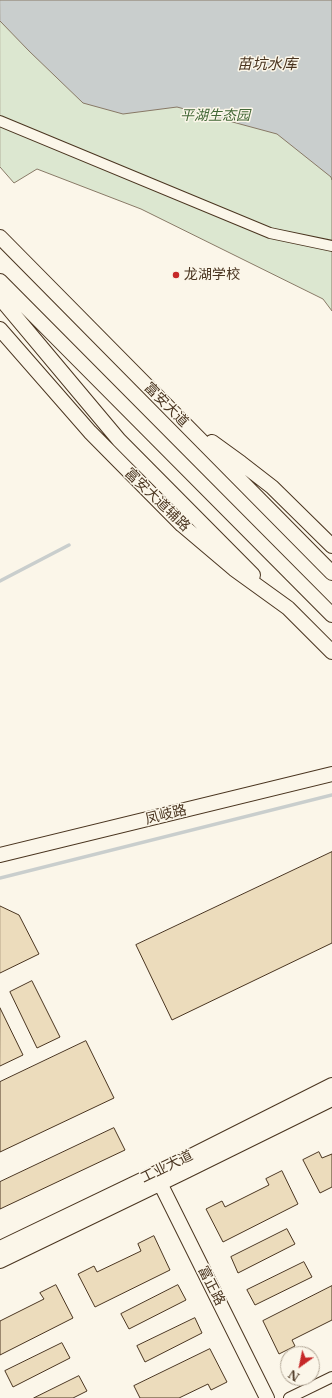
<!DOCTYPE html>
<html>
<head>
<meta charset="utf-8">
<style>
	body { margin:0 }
	#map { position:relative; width:332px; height:1398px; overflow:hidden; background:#fbf6e9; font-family:"Libre Baskerville",serif }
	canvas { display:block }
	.north { position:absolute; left:280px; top:1346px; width:40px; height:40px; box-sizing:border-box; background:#fbf6e9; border:1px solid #b4a999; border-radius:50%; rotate:213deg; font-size:11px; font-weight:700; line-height:16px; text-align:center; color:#4a3520 }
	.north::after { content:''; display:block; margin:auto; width:14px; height:18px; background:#c62828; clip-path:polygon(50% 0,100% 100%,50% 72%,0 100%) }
</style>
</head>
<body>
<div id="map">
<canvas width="332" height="1398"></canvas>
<div class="north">N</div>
</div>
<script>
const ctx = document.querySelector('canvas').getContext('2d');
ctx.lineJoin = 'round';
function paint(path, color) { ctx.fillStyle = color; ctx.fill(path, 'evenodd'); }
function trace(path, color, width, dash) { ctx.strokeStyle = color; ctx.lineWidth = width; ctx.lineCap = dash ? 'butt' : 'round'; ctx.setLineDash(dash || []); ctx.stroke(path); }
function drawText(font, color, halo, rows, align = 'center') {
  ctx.font = font + ' "Libre Baskerville","Noto Sans SC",serif'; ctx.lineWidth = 3; ctx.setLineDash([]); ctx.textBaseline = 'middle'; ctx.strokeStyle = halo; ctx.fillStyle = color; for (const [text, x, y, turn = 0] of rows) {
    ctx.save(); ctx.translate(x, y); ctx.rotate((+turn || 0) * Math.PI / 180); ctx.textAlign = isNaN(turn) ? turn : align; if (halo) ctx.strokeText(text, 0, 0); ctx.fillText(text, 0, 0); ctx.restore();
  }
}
const green = new Path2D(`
	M0,0H332V311L323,299L141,209L37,169L14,183L0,167Z`);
paint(green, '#dce7d0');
trace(green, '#887966', 1);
const water = new Path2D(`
	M0,0H332V180L331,177L277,134L177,107L123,114L83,103L29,51L0,21Z`);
paint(water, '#c9cecd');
trace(water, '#887966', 1);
trace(new Path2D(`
	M0,581L69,545
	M0,878L332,795`), '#c9cecd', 3.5);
const building = new Path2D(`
	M332,852V943L172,1020L136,945Z
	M0,906L19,915L39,954L0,973Z
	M32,981L60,1037L37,1048L10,992Z
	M0,1008L23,1055L0,1066Z
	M86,1041L114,1098L0,1152V1082Z
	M114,1128L125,1150L0,1209V1182Z
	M319,1152L322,1158L332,1154V1187L320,1193L303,1160Z
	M282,1171L298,1204L223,1242L206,1209L222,1201L225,1207L269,1185L266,1179Z
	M287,1229L295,1244L238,1273L231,1257Z
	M154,1236L170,1270L95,1307L78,1274L94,1266L97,1272L141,1251L138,1244Z
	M304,1262L312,1277L255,1305L247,1290Z
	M56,1285L73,1318L0,1355V1321L44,1299L40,1293Z
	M178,1285L186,1300L129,1329L121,1314Z
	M332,1286V1320L292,1340L295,1346L279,1354L263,1321Z
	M195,1318L202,1333L145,1362L137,1346Z
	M62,1343L70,1358L13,1387L5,1371Z
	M210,1349L227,1382L211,1390L208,1384L179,1398H140L134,1386Z
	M79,1376L87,1391L73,1398H34Z`);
paint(building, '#ecdcbc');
trace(building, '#4a3520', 1);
const street = new Path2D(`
	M0,121L270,233L332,246
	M289,1398L332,1377`);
const secondary = new Path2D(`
	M0,237L332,573
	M0,281L332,615
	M0,298L119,440L253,575
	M0,329L90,432L182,525L234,569L288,608L332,652
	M212,442L241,463L272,487L332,546
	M0,855L332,774
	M157,1177L267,1398
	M0,1248L177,1163L332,1085
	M0,1261L182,1173L332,1099`);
trace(street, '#4a3520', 12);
trace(secondary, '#4a3520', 16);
trace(street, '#fbf6e9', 10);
trace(secondary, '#fbf6e9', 14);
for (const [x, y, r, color] of [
	[176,275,4,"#c62828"]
]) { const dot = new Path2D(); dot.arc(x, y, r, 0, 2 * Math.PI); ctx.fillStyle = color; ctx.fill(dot); trace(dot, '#fbf6e9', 1.5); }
drawText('italic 14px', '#436837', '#fbf6e9', [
	["平湖生态园",215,116]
]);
drawText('14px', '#4a3520', '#fbf6e9', [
	["龙湖学校",184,275]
], 'left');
drawText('14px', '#4a3520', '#fbf6e9', [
	["富安大道",166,405,45],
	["富安大道辅路",157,500,44],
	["凤岐路",166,815,-14],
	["工业大道",167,1167,-26],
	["富正路",211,1286,63]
]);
drawText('italic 15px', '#4a3520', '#fbf6e9', [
	["苗坑水库",267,65]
]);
</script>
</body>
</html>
